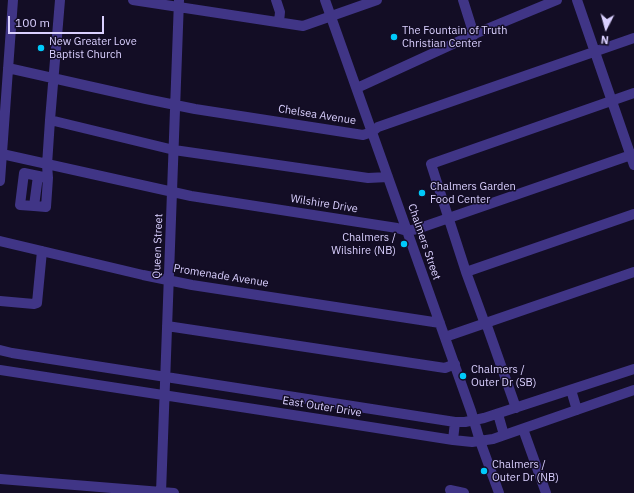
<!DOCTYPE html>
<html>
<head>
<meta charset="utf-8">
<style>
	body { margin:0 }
	#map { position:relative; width:634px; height:493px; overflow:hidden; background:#130d25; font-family:"IBM Plex Sans",sans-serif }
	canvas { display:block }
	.north { position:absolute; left:586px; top:8px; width:40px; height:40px; -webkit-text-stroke:3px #130d25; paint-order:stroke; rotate:186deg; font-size:11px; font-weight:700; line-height:16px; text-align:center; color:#dad0ff }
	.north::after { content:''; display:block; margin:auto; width:14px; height:18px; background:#dad0ff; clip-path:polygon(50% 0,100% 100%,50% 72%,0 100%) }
	.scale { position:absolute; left:8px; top:16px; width:96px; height:18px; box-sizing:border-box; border:2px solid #dad0ff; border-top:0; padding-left:5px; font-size:12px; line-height:14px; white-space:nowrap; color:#dad0ff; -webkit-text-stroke:3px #130d25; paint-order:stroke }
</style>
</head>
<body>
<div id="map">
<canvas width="634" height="493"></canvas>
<div class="north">N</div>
<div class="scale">100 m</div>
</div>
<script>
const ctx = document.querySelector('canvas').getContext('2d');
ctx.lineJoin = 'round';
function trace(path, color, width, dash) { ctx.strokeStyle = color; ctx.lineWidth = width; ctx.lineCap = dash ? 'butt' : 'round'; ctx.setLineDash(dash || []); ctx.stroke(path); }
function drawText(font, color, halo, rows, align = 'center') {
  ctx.font = font + ' "IBM Plex Sans",sans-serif'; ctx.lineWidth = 3; ctx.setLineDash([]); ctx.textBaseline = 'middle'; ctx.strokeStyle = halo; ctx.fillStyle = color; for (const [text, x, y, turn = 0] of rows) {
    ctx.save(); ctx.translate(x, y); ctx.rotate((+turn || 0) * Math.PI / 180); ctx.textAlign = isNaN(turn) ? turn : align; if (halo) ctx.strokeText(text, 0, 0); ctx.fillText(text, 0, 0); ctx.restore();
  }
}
trace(new Path2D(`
	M133,0L303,26L377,0
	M276,0L280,12L279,22
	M325,0L471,411L480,441L499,493
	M463,0L474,35
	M577,0L634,165
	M8,68L146,99L195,109L363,135L372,132L378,127L634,38
	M357,88L477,33L557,0
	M50,120L174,150L368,178L388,177
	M2,154L191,196L397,228L407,231L417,229L634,154
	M38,176L34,206L20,205L24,173L48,178L47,165L50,120L60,0
	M0,181L13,0
	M34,206L46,207L48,178
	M0,241L143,275L192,285L440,323
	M466,272L634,214
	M0,301L34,304L37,303L42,251
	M486,323L516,408
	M485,324L466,272L431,164L634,93
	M167,326L445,368L455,364
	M445,337L634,272
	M0,350L12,353L455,422H465L484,418L634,369
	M0,370L332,421L453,440L472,442L493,439L634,390
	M571,390L577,410
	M498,414L504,435
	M523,429L546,493
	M453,440L455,422
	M0,479L174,493
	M450,490L464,493
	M161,493L179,0`), '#403586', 10);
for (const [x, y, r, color] of [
	[394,37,4,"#00cafb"],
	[41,48,4,"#00cafb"],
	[422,193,4,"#00cafb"],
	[404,244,4,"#00cafb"],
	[463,376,4,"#00cafb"],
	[484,471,4,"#00cafb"]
]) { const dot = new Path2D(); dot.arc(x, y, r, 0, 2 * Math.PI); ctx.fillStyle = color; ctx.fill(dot); trace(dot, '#130d25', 1.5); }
drawText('11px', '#dad0ff', '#130d25', [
	["The Fountain of Truth",402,31],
	["Christian Center",402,44],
	["New Greater Love",49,42],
	["Baptist Church",49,55],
	["Chalmers Garden",430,187],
	["Food Center",430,200],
	["Chalmers /",396,238,"right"],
	["Wilshire (NB)",396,251,"right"],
	["Chalmers /",471,370],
	["Outer Dr (SB)",471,383],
	["Chalmers /",492,465],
	["Outer Dr (NB)",492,478]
], 'left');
drawText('11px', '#dad0ff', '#130d25', [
	["Chelsea Avenue",317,115,9],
	["Wilshire Drive",324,204,9],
	["Chalmers Street",424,242,71],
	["Queen Street",158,246,-88],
	["Promenade Avenue",221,276,9],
	["East Outer Drive",322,407,9]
]);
</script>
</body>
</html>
